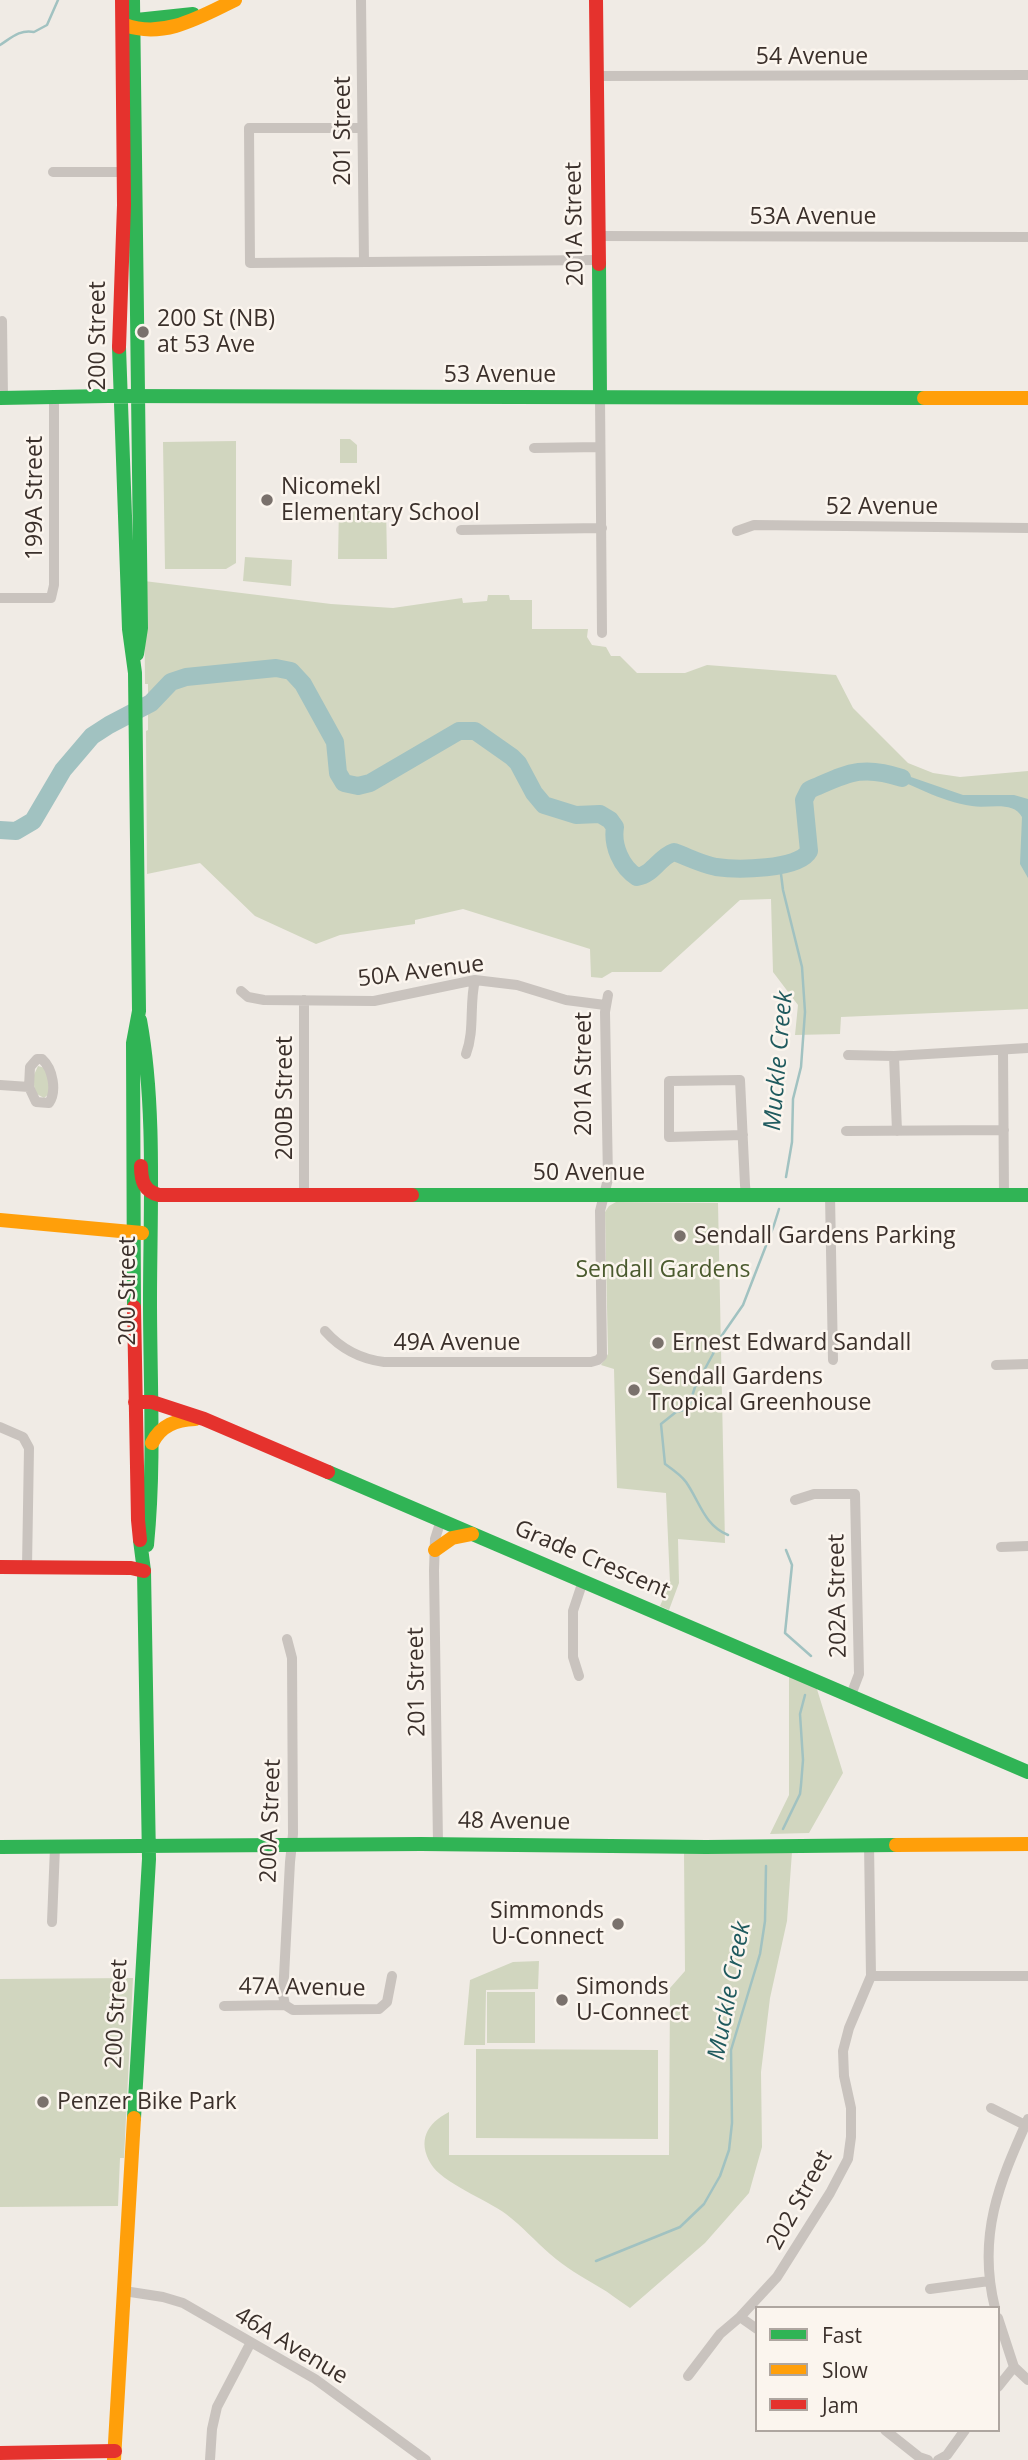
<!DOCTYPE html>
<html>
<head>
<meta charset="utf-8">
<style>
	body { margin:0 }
	#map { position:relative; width:1028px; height:2460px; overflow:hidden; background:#f0ebe5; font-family:"Open Sans",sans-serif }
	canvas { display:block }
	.legend { position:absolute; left:755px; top:2306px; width:245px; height:126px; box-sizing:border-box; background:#fbf5ee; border:2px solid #aea6a0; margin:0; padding:9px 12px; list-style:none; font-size:21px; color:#3b302b }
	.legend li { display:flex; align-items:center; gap:14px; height:35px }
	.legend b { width:35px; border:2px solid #aea6a0 }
</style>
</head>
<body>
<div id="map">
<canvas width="1028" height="2460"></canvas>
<ul class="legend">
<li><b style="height:9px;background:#30b455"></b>Fast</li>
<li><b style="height:9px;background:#ff9f0a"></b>Slow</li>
<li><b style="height:9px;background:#e5322d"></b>Jam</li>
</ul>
</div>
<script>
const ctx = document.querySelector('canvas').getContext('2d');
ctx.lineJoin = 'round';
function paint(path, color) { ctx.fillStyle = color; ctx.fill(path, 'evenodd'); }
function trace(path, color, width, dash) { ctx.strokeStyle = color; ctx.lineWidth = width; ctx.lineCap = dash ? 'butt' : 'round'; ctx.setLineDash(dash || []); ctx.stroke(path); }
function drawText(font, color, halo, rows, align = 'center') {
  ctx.font = font + ' "Open Sans",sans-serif'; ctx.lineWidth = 5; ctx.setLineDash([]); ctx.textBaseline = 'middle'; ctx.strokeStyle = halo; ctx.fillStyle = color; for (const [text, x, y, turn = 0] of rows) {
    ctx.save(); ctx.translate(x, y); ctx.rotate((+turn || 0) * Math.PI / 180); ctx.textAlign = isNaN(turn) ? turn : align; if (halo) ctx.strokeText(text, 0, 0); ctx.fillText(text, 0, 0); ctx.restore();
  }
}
paint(new Path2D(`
	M340,439H350L357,445V463H340Z
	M236,441V563L226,569H165L163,442Z
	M339,506H386L387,559H338Z
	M245,557L292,560L291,586L243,581Z
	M144,581L331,604L393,608L462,598L463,603L487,601L488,595H509L510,600H532V629H588L587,637L592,645L606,647L611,656H620L637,673H685L707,665L836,675L853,708L908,763L933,773L960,777L1028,771V1009L841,1017L840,1034L795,1035L798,1005L773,972L771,899L740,900L661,972H612L602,978L591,977L590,949L463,909L415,920V924L340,935L316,944L255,916L200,863L147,874L146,731L148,730V684H145Z
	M38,1066L45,1068L47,1071L50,1093L44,1098L35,1093L33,1077Z
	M616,1202L718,1203L725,1543L678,1539L679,1583L669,1610L660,1606L670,1583L666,1493L617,1488L614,1369L601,1365L608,1354L605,1212L609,1206Z
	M789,1674L816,1686L843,1773L809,1833L770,1834L789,1795Z
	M792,1852L787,1921L770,1998L761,2072L762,2147L749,2193L705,2243L630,2308C619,2301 610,2293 599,2287C581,2276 566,2268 550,2254C535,2241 522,2226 506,2214C487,2200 441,2182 431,2164C417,2141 427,2123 449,2112V2155H669L670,1988L685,1971L684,1853Z
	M539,1961L538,1989L486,1990L485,2045H464L470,1980L513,1962Z
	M133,1978L124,2158H120L118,2206L0,2207V1979Z
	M487,1992H535V2043H487Z
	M476,2049L658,2050V2139L476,2138Z`), '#d1d6bf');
paint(new Path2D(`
	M879,766L963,795H1014L1028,799V878L1020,864L1022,817C1013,800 988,809 972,806C940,802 911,783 880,773Z`), '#a1c2c1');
trace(new Path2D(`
	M0,45C11,38 20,29 34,32L47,25L58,0
	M780,866L783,890L802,967L805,1012L801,1067L793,1099L792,1142L786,1177
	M728,1535C704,1525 700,1502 686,1482C681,1475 672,1469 665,1464L661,1424L676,1412L688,1409L695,1387L713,1354L718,1341L743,1305L774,1225L779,1209
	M786,1550L792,1565L785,1633L811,1656
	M783,1829L800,1794L801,1785L803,1760L800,1714L805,1695
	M596,2261L680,2227L704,2204L720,2176L729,2150L732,2123L731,2050L760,1954L765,1921L766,1866`), '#a1c2c1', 2.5);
trace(new Path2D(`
	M0,830L16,831L33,821L63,770L92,736L109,725L151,703L171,682L186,677L276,668L291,671L303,684L335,742L338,773L344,783L358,786L370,783L459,731H475L512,757L518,763L534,793L544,805L576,815L600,814L610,820L615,827C612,845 621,867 637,877C654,874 659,857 674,852C688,857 701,864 716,867C736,870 799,870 809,851L804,800L809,790C847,774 860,764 902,778`), '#a1c2c1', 18);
trace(new Path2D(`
	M361,0L364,262
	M596,76L1028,75
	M362,128H249L250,263L599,260
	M53,172H130
	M598,236L1028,237
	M2,321L3,398
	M600,397L602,633
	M534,448L600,447
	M461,530L602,528
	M737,531L754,525L1028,528
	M0,598H51L54,585V397
	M241,991L248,997L264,1000L374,1001L475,980L517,985L566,1000L605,1005
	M304,1000V1196
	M1003,1051L1004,1195
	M466,1054C475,1030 469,1005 475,980
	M848,1055L894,1056L1028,1048
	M894,1056L897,1131
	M37,1059H42C53,1069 57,1091 49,1103L36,1102L29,1087L30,1067Z
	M0,1085L29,1087
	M846,1131L1004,1130
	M743,1135L669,1137V1081L740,1080L745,1185L746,1195
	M830,1195L833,1360
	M325,1331C341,1349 360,1359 384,1362H591L598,1360L602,1356L600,1211L608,1179L605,1012L608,995
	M996,1365L1028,1364
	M0,1427L23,1437L29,1448L27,1567
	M795,1500L814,1494H855L859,1674L851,1695
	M1001,1547L1028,1546
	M579,1676L573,1657V1611L583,1581
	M438,1844L434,1570L435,1539L441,1520
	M52,1922L55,1847
	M871,1976H1028
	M285,2005L283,1995L290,1862L293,1834L292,1658L287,1639
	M224,2006L285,2005L293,2010L379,2009L387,2002L392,1976
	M991,2108L1025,2125
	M930,2289L989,2281
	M124,2291L163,2297L183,2303L315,2379L426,2460
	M995,2308C977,2236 999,2183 1028,2119
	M740,2317L757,2329
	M998,2318L1014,2367L1028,2380
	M688,2376L720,2334L740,2317L777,2277L830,2193L848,2159L851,2137V2108L844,2076L843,2051L849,2028L871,1976L869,1844
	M998,2387L1014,2367
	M885,2430L919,2457L928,2460
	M210,2460L212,2429L217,2407L250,2344
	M938,2460L947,2455L965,2430`), '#c9c3be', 10);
trace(new Path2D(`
	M133,0L141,628L137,654
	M127,21L193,14
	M599,264L600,397
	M119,347L129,629L135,673L139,1011L133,1043L134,1307
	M0,398L108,396L924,398
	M140,1020C156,1107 150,1212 150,1301C150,1383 155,1464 147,1545
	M412,1195H1028
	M328,1472L1028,1772
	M0,1847L421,1844L706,1847L896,1845
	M134,2118L149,1859L144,1571L140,1540`), '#30b455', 14);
trace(new Path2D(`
	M125,25C164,39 200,17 235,0
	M924,398H1028
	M0,1220L142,1233
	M152,1443C161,1425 176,1420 195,1419
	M435,1550L452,1538L472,1534
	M896,1845L1028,1844
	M114,2460L134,2118`), '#ff9f0a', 14);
trace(new Path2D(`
	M596,0L599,264
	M119,347L124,205L122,0
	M141,1166C141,1181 144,1191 159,1195H412
	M134,1307L138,1520L140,1540
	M135,1402H152L204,1419L328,1472
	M0,1567L131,1568L144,1571
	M0,2453L115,2451`), '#e5322d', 14);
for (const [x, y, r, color] of [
	[143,332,7,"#7a716c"],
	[267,500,7,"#7a716c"],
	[680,1236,7,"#7a716c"],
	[658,1343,7,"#7a716c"],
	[634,1390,7,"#7a716c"],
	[618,1924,7,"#7a716c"],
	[562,2000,7,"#7a716c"],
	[43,2102,7,"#7a716c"]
]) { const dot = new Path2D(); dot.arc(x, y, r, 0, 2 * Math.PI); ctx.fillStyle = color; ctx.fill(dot); trace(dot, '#fbf5ee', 2.5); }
drawText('23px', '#3b302b', '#fbf5ee', [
	["54 Avenue",812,57],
	["201 Street",343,131,-90],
	["53A Avenue",813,217],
	["201A Street",575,224,-91],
	["200 Street",98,336,-90],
	["53 Avenue",500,375],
	["199A Street",35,498,-90],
	["52 Avenue",882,507],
	["50A Avenue",421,972,-7],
	["201A Street",584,1074,-90],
	["200B Street",285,1098,-90],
	["50 Avenue",589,1173],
	["200 Street",128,1291,-90],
	["49A Avenue",457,1343],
	["Grade Crescent",592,1560,23],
	["202A Street",838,1596,-91],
	["201 Street",417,1682,-91],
	["200A Street",271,1821,-88],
	["48 Avenue",514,1822,1],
	["47A Avenue",302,1988,1],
	["200 Street",117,2014,-87],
	["202 Street",800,2200,-61],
	["46A Avenue",291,2346,31]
]);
drawText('23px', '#3b302b', '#fbf5ee', [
	["200 St (NB)",157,319],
	["at 53 Ave",157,345],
	["Nicomekl",281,487],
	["Elementary School",281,513],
	["Sendall Gardens Parking",694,1236],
	["Ernest Edward Sandall",672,1343],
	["Sendall Gardens",648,1377],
	["Tropical Greenhouse",648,1403],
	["Simmonds",604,1911,"right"],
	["U-Connect",604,1937,"right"],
	["Simonds",576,1987],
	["U-Connect",576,2013],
	["Penzer Bike Park",57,2102]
], 'left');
drawText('23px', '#4a5a2e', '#fbf5ee', [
	["Sendall Gardens",663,1270]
]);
drawText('italic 24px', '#1f5a5e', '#fbf5ee', [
	["Muckle Creek",779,1061,-85],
	["Muckle Creek",730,1991,-79]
]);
</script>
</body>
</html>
